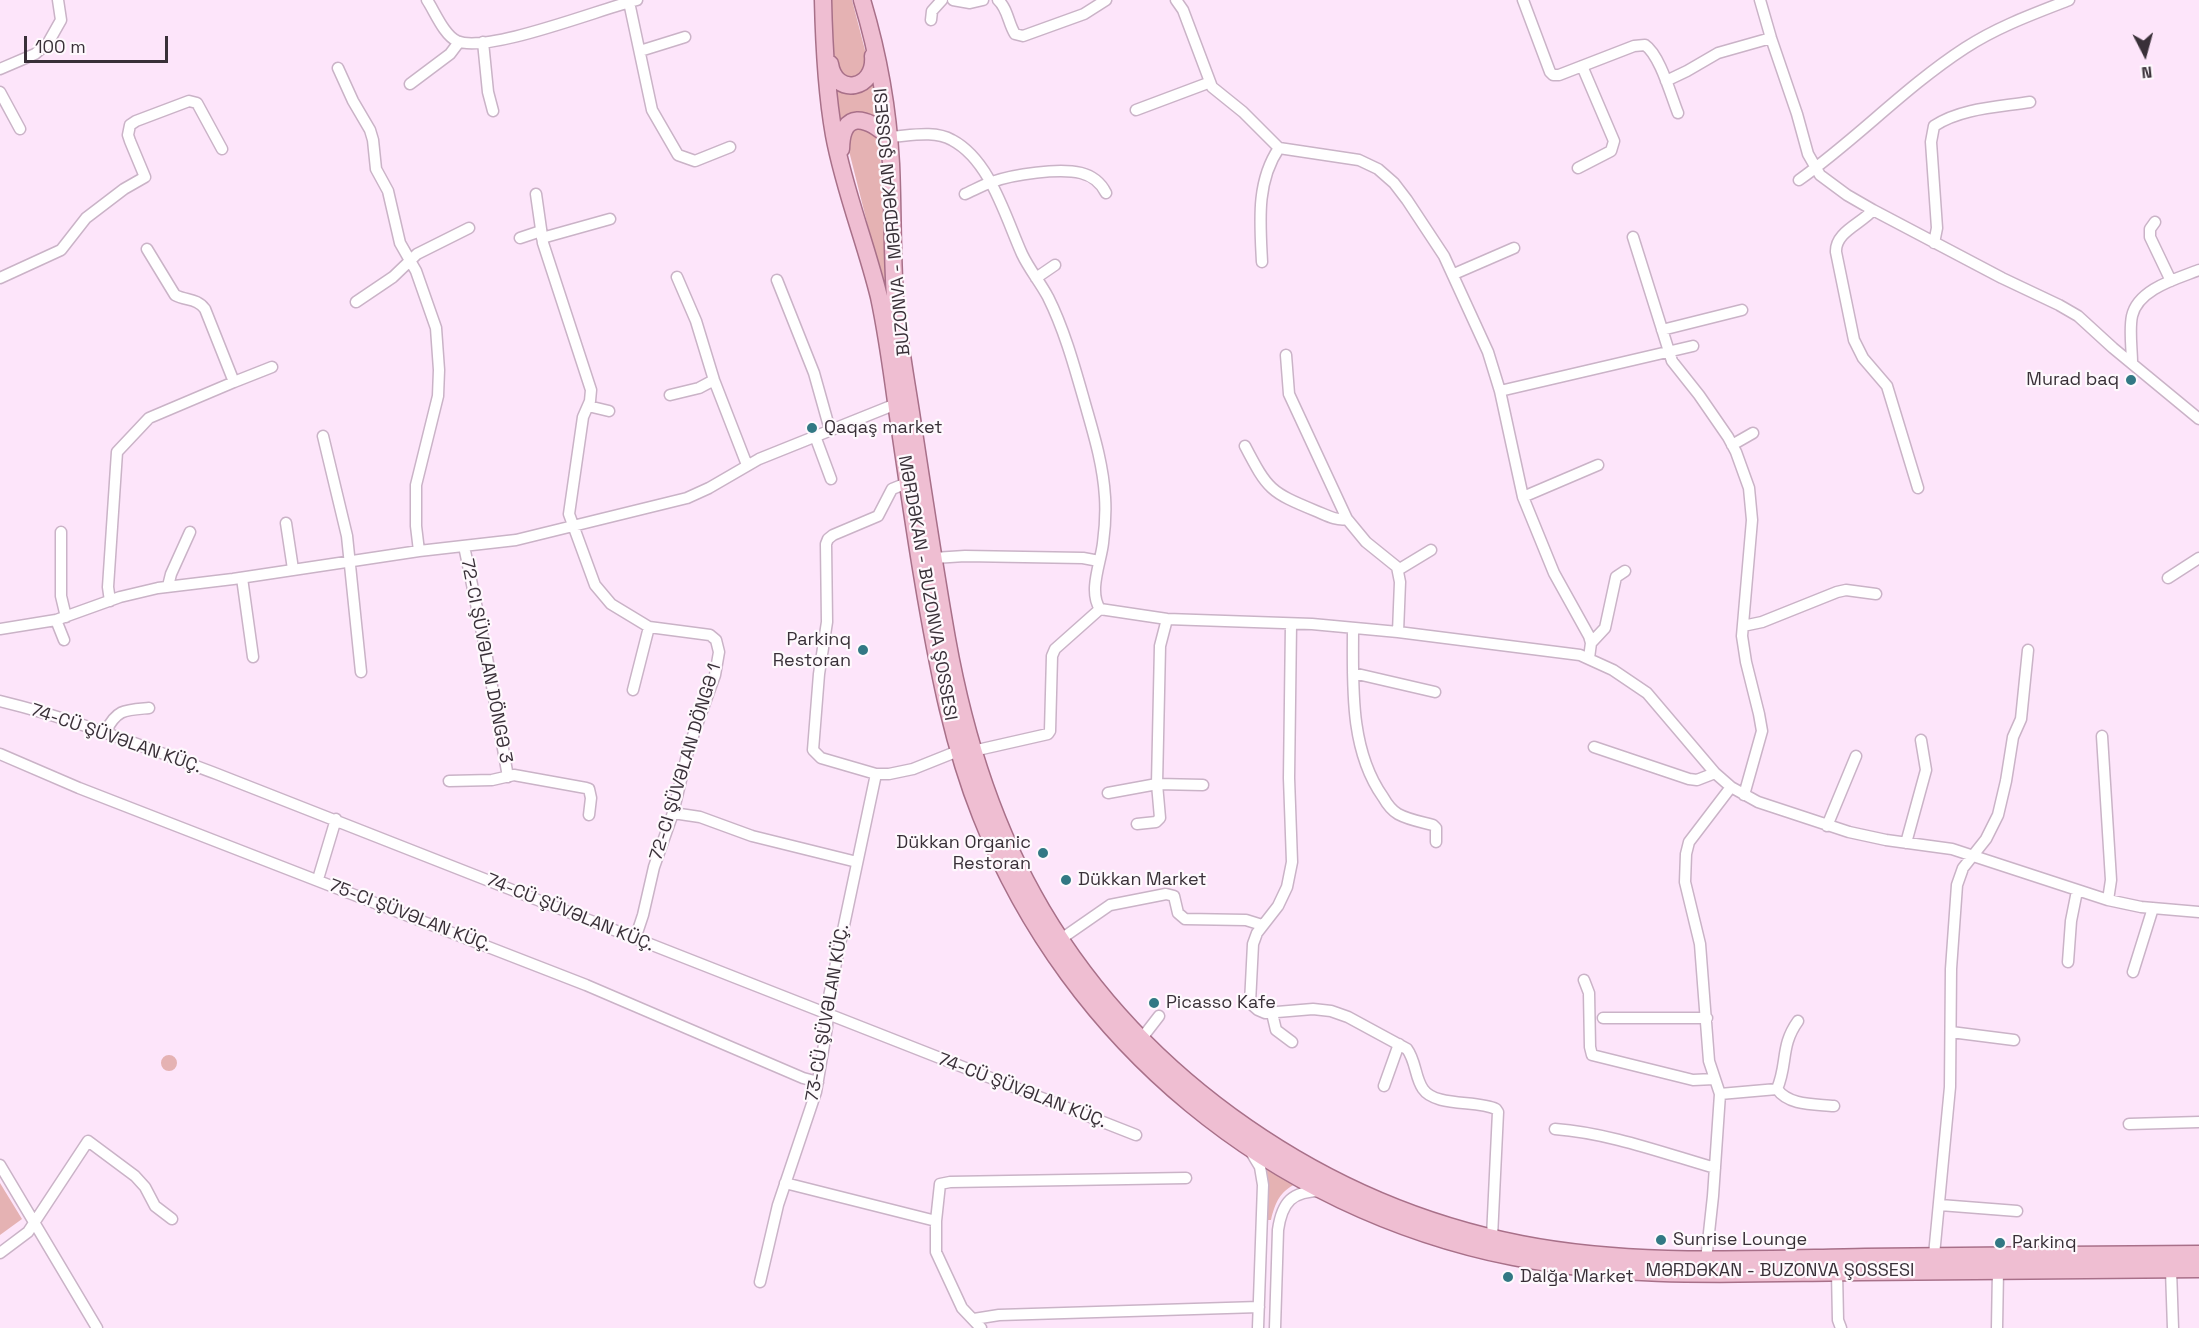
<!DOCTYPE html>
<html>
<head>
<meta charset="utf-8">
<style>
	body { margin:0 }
	#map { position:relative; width:2199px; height:1328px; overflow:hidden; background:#fde5fa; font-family:"Space Grotesk",sans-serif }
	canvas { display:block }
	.north { position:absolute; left:2115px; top:24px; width:60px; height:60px; -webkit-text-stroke:4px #fef9fd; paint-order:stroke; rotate:174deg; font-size:16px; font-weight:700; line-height:24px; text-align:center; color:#393038 }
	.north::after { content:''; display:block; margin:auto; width:21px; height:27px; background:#393038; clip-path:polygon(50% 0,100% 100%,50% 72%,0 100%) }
	.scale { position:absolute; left:24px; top:36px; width:144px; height:27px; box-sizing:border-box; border:3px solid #393038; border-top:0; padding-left:8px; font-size:18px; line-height:21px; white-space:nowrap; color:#393038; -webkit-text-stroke:4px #fef9fd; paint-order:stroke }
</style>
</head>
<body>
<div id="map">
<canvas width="2199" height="1328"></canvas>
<div class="north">N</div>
<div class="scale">100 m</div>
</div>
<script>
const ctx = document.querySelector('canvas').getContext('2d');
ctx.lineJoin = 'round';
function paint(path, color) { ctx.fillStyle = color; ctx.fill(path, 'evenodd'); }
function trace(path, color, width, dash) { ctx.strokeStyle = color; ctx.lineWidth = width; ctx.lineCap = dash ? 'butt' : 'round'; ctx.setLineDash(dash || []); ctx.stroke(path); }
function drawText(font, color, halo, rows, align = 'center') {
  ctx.font = font + ' "Space Grotesk",sans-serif'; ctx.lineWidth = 4.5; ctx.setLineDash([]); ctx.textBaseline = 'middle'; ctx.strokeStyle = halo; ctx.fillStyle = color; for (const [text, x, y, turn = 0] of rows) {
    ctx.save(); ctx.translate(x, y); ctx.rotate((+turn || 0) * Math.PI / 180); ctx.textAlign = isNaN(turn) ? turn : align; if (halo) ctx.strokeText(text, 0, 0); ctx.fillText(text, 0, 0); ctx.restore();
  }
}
paint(new Path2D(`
	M831,0H852L866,54V66L858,76L850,78L841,75L834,60Z
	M875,77L881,122C864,108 856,118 838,126L832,82Z
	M864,127L877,135L880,145L887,302L848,147L851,132Z
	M161 1063a8 8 0 1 1 16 0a8 8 0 1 1-16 0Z
	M1267,1167L1296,1184C1280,1191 1275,1203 1271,1220H1268Z
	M0,1183L22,1219L0,1235Z`), '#e5b2b3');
const street = new Path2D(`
	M427,0C435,12 444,35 457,41C487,54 600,9 637,0
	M953,0L970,3L983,0
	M998,0C1008,9 1008,23 1015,34L1023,36L1084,14L1106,0
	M1176,0L1183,10L1212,87L1243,112L1279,148L1359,160L1378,169L1394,183L1407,200L1444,256L1488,352L1500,391L1523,497L1554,573L1589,636L1591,643L1589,658
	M1523,0L1550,72L1553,75H1559L1634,46L1645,45C1660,55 1671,96 1678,113
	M1760,0L1771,38L1797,114L1808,154L1820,175L1847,195L1873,210L2002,278L2059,305L2078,316L2113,348L2199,419
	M629,2L652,110L678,155L695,161L730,147
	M931,20L932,11L942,0
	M483,42L488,92L493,111
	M640,51L685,37
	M338,68L353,101L370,130L373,140L376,169L388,191L400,243L416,271L436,328L439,370L438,396L416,485V526L419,551
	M0,69L35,54L48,43L61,20L58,0
	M1666,81L1687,71L1718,53L1771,38
	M410,84L450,54L459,42
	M0,92L20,129
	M1136,110L1208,83
	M889,137C909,136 934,130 952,140C990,160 1005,216 1022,254C1029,269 1040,282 1048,297C1064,329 1074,365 1084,400C1093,432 1103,463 1105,497C1106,512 1105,528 1103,543C1101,562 1088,591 1100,609L1167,619L1312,624L1398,632L1580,655L1613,670L1647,693L1715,773L1731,787L1758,802L1849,832L1886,840L1952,849L2108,900L2141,907L2199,912
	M1578,168L1611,151L1614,141L1582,66
	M1799,180C1857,139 1905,87 1965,48C1997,27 2033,14 2069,0
	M536,194L543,243L591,390L590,401L583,417L569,514L595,585L611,604L649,627L710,635L716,640L719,652L715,675L689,747L673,813L654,867L643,915L635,939
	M965,194C974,190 983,185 992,182C1014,174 1059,168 1081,173C1093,176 1101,183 1106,193
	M1873,210C1861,224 1835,232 1836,252L1854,340L1863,358L1887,386L1918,488
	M2155,222L2150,229V237L2171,281
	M1633,237L1672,361L1699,395L1728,437L1736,452L1749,488L1752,520L1742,636L1746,662L1759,714L1762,731L1744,795
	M520,238L541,231
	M542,238L610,219
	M1934,243L1937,228L1931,142L1934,126C1961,108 1999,107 2030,102
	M1262,262C1260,222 1256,182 1279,148
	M1454,274L1514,248
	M677,277L696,321L714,380L747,465
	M0,278L61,250L86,218L124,189L145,177L130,141L128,135L130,125L136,121L189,101L197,103L222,149
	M1036,278L1055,265
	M777,280L814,373L830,430
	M356,302L393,277L417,254L469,228
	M1662,330L1742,310
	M1286,355L1289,394L1347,519L1366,542L1397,567L1400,582L1398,632
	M2132,363C2132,349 2129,330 2132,316C2138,289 2176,279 2199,270
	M234,382L272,367
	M1500,391L1693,346
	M670,395L699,388L714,380
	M588,406L609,411
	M323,436L347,536L361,672
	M815,436L831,479
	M1732,445L1753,433
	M1245,446C1268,490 1270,492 1316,511C1326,515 1336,521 1347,519
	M907,483L892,489L878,516L833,535L828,539L826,544L827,622L819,674L813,750L821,758L876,774H889L913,769L958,751
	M1523,497L1598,465
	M286,523L293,569
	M61,532V596L66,617
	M464,546L486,652L508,777
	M934,558L965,556L1083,558L1099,561
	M1398,570L1431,550
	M242,578L253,657
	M2168,578L2199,558
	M168,586L171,574L190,532
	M110,601L108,587L117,452L149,418L234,382L205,309C197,298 186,301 175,295L147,249
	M56,620L64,640
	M1291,624L1289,778L1292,862L1287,887L1278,906L1257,933L1253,944L1250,1003L1258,1010L1265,1013L1313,1009L1331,1011L1348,1017L1407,1049C1416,1061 1415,1078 1423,1089C1435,1107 1477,1100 1496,1109L1498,1112L1492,1237
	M1743,626L1762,622L1837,592L1846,590L1876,594
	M1353,628C1353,684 1349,749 1383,797C1387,804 1391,810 1398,814C1409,820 1422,822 1433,825L1436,828V842
	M0,629L56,620L120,597L158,588L233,579L419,551L516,540L687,498L709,488L759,459L896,404
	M1591,643L1605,628L1616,577L1625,571
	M1353,673L1435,692
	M633,690L649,627
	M0,701C75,719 145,747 217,774L1136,1135
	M106,731C117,709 125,710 149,708
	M2102,736L2111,880L2108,900
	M1594,747L1689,779L1697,780L1715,773
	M973,751L1048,734L1050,731L1052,656L1055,649L1100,609
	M0,754L79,788L586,985L803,1078L818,1082
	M449,781L492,780L514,775L586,788L589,789L591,798L589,815
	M1108,793L1157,784L1203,785
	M673,813L700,817L752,836L857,862
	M1137,824L1156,822L1160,818L1157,784L1160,646L1167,619
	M1827,826L1856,756
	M1906,843L1926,770L1921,740
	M318,879L336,819
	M1061,939L1110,905L1166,894L1174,896L1178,913L1185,919L1246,920L1262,925
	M2068,962L2071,921L2077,891
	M2133,972L2153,908
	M1584,980L1589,993L1590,1047L1592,1055L1693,1080L1714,1079
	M1272,1013L1276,1030L1292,1042
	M1603,1018H1707
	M1951,1032L2014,1040
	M1142,1038L1159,1016
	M1384,1086L1399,1044
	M1777,1089C1789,1106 1815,1104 1834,1106
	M1720,1094L1777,1089C1788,1063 1780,1046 1798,1021
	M2129,1124L2199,1122
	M1555,1129C1609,1133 1663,1153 1715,1168
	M1251,1152L1260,1167L1263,1185L1258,1328
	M0,1165L97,1328
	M785,1183L936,1221
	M1940,1205L2017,1211
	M0,1253L28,1232L88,1141L135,1176L145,1187L155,1206L172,1219
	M1934,1255L1950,1087L1951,969L1957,885L1963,868L1986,839L1998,815L2006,781L2013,737L2021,719L2028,650
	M1706,1260L1713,1196L1720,1094L1709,1061L1700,944L1685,882L1686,854L1689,842L1731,787
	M2171,1270L2173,1328
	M1837,1272L1838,1320L1841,1328
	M760,1282L778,1205L816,1092L827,1027L828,1001L876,774
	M974,1319L999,1315L1259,1307
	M981,1328L962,1308L936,1252V1221L940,1184L950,1182L1186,1178
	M1275,1328L1278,1230C1282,1202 1292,1191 1321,1191
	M1997,1328L1998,1270`);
const primary = new Path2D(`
	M823,0C824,45 826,90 834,135C844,190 866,243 879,297C887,334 892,372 897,409C906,472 915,535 926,598C939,672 953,746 981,816C1071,1044 1273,1209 1513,1257C1627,1280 1745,1273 1861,1272C1974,1270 2086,1271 2199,1269
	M862,0C878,53 888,108 891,164C893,208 892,253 895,297C898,338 906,379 912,419C923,492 934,565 947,639C964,734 992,826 1042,910C1144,1082 1326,1206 1521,1244C1634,1266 1751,1259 1865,1257C1976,1255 2088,1255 2199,1254
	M830,64C835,97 876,90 873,56
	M841,149C842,109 867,117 889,137`);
trace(street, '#cab3c7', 13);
trace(primary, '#a87089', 19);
trace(street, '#fff', 10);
trace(primary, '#efbed2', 16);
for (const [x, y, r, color] of [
	[2131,380,6,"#327884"],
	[812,428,6,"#327884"],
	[863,650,6,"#327884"],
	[1043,853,6,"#327884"],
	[1066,880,6,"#327884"],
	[1154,1003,6,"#327884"],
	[1661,1240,6,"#327884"],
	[2000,1243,6,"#327884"],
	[1508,1277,6,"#327884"]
]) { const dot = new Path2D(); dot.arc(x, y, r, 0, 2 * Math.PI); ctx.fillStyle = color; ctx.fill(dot); trace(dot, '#fef9fd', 2); }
drawText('18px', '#393038', '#fef9fd', [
	["BUZONVA - MƏRDƏKAN ŞOSSESI",893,222,-95],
	["MƏRDƏKAN - BUZONVA ŞOSSESI",927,588,80],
	["72-CI ŞÜVƏLAN DÖNGƏ 3",486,661,79],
	["74-CÜ ŞÜVƏLAN KÜÇ.",116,739,19],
	["72-CI ŞÜVƏLAN DÖNGƏ 1",686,762,-73],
	["74-CÜ ŞÜVƏLAN KÜÇ.",570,913,22],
	["75-CI ŞÜVƏLAN KÜÇ.",410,916,21],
	["73-CÜ ŞÜVƏLAN KÜÇ.",828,1013,-80],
	["74-CÜ ŞÜVƏLAN KÜÇ.",1022,1091,21],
	["MƏRDƏKAN - BUZONVA ŞOSSESI",1780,1271]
]);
drawText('18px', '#393038', '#fef9fd', [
	["Murad baq",2119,380,"right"],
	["Qaqaş market",824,428],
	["Parkinq",851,640,"right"],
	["Restoran",851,661,"right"],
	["Dükkan Organic",1031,843,"right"],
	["Restoran",1031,864,"right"],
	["Dükkan Market",1078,880],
	["Picasso Kafe",1166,1003],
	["Sunrise Lounge",1673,1240],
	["Parkinq",2012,1243],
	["Dalğa Market",1520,1277]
], 'left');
</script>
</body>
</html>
